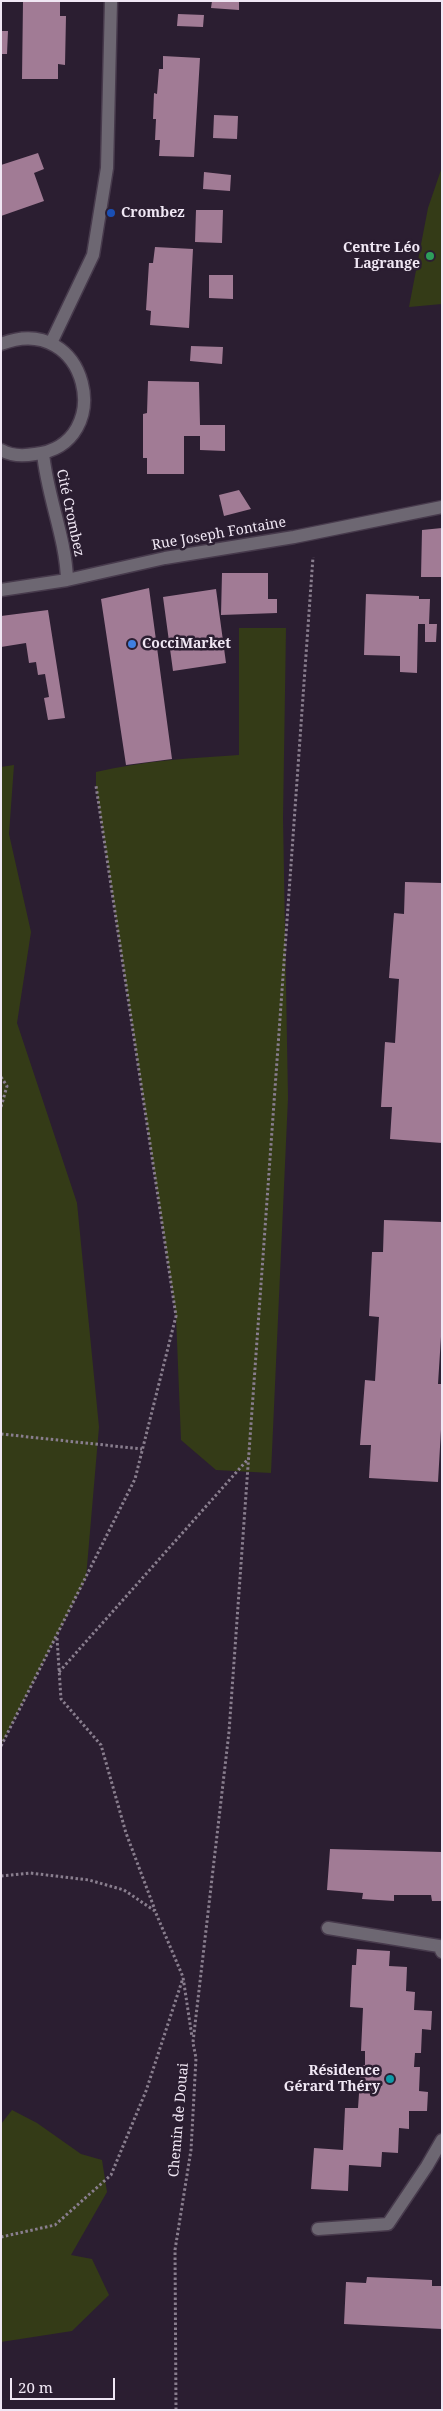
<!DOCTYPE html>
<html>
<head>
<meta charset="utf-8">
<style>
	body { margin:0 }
	#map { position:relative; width:443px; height:2411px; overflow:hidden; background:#2b1e31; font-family:"Noto Serif",serif }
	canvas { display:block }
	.frame { position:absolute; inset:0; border:2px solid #f0e7f4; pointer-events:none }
	.scale { position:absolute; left:10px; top:2378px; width:105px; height:22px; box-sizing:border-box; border:2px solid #f0e7f4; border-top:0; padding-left:6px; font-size:15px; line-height:18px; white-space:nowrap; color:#f0e7f4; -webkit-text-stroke:4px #2b1e31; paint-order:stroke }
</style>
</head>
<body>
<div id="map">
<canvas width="443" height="2411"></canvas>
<div class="frame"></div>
<div class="scale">20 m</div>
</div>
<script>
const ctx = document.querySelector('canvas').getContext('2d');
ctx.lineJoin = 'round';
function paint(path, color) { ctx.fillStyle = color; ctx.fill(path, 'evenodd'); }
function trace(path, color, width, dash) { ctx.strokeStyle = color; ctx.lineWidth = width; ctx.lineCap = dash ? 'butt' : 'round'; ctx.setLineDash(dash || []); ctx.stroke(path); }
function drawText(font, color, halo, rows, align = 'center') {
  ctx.font = font + ' "Noto Serif",serif'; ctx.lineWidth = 5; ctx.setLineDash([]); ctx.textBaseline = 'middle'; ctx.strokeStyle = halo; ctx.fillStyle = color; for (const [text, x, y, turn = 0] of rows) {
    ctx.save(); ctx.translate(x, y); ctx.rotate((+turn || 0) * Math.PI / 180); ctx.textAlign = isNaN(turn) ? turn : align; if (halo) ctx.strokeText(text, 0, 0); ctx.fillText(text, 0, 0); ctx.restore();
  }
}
paint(new Path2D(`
	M442,167V304L409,307L428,208Z
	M239,628H286L283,818L288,1098L271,1473L216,1470L181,1440L176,1316L96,786V772C143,761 190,758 239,755Z
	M14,765L9,834L31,932L17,1023L77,1203L99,1427L86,1578L1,1745V767Z
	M12,2110L37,2123L81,2154L102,2160L107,2192L71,2255L92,2259L109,2295L72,2331L1,2342V2124Z`), '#343b17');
paint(new Path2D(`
	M23,1H60V16H66L65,65L58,64V79H22Z
	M212,1H239V10L211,8Z
	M178,14L204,15L203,27L177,26Z
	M1,31H8L7,54H1Z
	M163,56L200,58L194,157L159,156L160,140H155L156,119H153L154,93L157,94L159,69H163Z
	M214,115L238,116L237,139L213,138Z
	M38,153L44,169L34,173L44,201L1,216V165Z
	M204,172L231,175L230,191L203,189Z
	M196,210H223L222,243L195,242Z
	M155,247L193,249L189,328L150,325L151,311L146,310L149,263H153Z
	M209,275H233V299L209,298Z
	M191,346L223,347L222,364L190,361Z
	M148,381L199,382L200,425H225V451L200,450V436H184V474H147V458H143V414L147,413Z
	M239,490L251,509L224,516L219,495Z
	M442,528V577H421L422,530Z
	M222,573H268V599H277V613L221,615Z
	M149,588L172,759L126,765L101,599Z
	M216,589L226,663L173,671L163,597Z
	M366,594L419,596V599H430L429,624H437L436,642H425V624H418L417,673L400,672V656L364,655Z
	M48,610L65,718L48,720L44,698L49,697L45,674L38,675L36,662L29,663L26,643L1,647V616Z
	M405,882L442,883V1143L390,1139L392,1107H381L385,1042L395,1043L399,979L389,978L394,913L404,914Z
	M384,1220L442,1222V1321L438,1384H442V1412L438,1482L369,1478L371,1445H360L365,1380L375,1381L379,1317L369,1316L372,1252H383Z
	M330,1849L442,1852V1901H432L431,1895H394V1901L362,1899L363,1893L327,1890Z
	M357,1949L390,1951L389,1966L407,1967L406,1991L415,1992L414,2010L432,2011L431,2030L422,2029L421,2053H415L414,2067H420L419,2091L428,2092L427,2111H409V2129L399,2128L398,2153L382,2152L381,2167L349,2165L348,2191L311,2189L314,2148L343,2150L345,2108H358L361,2065H365V2051H361L363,2008L350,2007L352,1965H356Z
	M367,2277L432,2280V2286H442V2329L344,2324L346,2282L366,2283Z`), '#a17b95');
const lane = new Path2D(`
	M328,1928L439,1946L442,1952
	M318,2229L388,2224L427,2166L442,2140`);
const street = new Path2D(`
	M51,343L93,255L107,168L111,1
	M1,344C88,310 118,444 35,454C24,456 11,456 1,450
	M43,453C47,496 66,538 67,580
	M1,590L67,580L165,558L294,537L442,507`);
trace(lane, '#473a4c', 15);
trace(street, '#473a4c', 15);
trace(new Path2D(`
	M1,1077L7,1086L1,1107
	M1,1434L142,1449
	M57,1638L61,1699L101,1745L126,1833L155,1910
	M59,1672L249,1458
	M1,1746L135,1479L176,1316L96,786
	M1,1876L30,1873L89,1880L124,1890L155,1911L183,1977L192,2037
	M193,2042L229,1732L313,557
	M1,2237L55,2225L111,2175L146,2091L183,1978
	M176,2410L175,2250L191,2150L196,2058L193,2043`), '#897e8e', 3, [2.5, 2.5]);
trace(lane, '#6d6772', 12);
trace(street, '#6d6772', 12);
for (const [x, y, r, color] of [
	[111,213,5,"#1a4fb4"],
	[430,256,5,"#2e9e5b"],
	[132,644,5,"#3f7fe0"],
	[390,2079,5,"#0f9aa8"]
]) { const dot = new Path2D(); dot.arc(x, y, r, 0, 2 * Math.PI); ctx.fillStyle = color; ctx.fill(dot); trace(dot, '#2b1e31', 2); }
drawText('bold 14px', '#f0e7f4', '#2b1e31', [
	["Crombez",121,213],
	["Centre Léo",420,248,"right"],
	["Lagrange",420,264,"right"],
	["CocciMarket",142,644],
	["Résidence",380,2071,"right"],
	["Gérard Théry",380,2087,"right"]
], 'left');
drawText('14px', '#f0e7f4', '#2b1e31', [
	["Cité Crombez",70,513,78],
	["Rue Joseph Fontaine",219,534,-10],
	["Chemin de Douai",179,2120,-85]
]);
</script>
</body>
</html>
